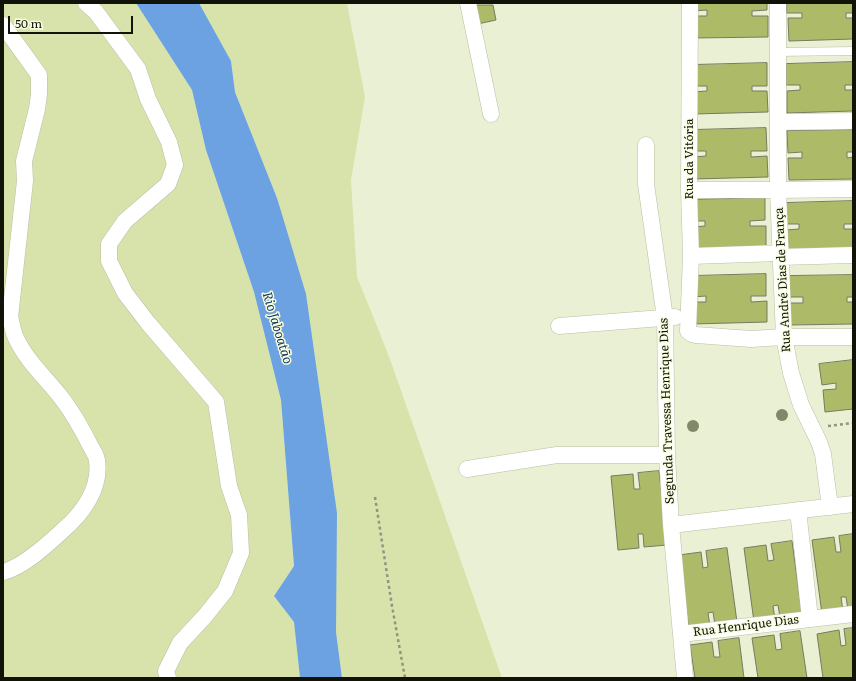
<!DOCTYPE html>
<html>
<head>
<meta charset="utf-8">
<style>
	body { margin:0 }
	#map { position:relative; width:856px; height:681px; overflow:hidden; background:#eaf0d4; font-family:Literata,serif }
	canvas { display:block }
	.frame { position:absolute; inset:0; border:4px solid #111309; pointer-events:none }
	.scale { position:absolute; left:8px; top:16px; width:125px; height:18px; box-sizing:border-box; border:2px solid #111309; border-top:0; padding-left:5px; font-size:12px; line-height:14px; white-space:nowrap; color:#111309; -webkit-text-stroke:3px #f7fde1; paint-order:stroke }
</style>
</head>
<body>
<div id="map">
<canvas width="856" height="681"></canvas>
<div class="frame"></div>
<div class="scale">50 m</div>
</div>
<script>
const ctx = document.querySelector('canvas').getContext('2d');
ctx.lineJoin = 'round';
function paint(path, color) { ctx.fillStyle = color; ctx.fill(path, 'evenodd'); }
function trace(path, color, width, dash) { ctx.strokeStyle = color; ctx.lineWidth = width; ctx.lineCap = dash ? 'butt' : 'round'; ctx.setLineDash(dash || []); ctx.stroke(path); }
function drawText(font, color, halo, rows, align = 'center') {
  ctx.font = font + ' Literata,serif'; ctx.lineWidth = 3; ctx.setLineDash([]); ctx.textBaseline = 'middle'; ctx.strokeStyle = halo; ctx.fillStyle = color; for (const [text, x, y, turn = 0] of rows) {
    ctx.save(); ctx.translate(x, y); ctx.rotate((+turn || 0) * Math.PI / 180); ctx.textAlign = isNaN(turn) ? turn : align; if (halo) ctx.strokeText(text, 0, 0); ctx.fillText(text, 0, 0); ctx.restore();
  }
}
paint(new Path2D(`
	M3,3H136L192,90L206,150L254,292L281,400L294,566L274,596L294,621L300,678H3Z
	M199,3H347L365,97L351,180L357,277L377,326L391,362L502,678H342L277,198L235,92L231,61Z`), '#d8e3ab');
paint(new Path2D(`
	M136,3H199L231,61L235,92L277,198L306,294L337,513L336,632L342,678H300L294,622L274,596L294,566L281,400L254,292L206,150L192,90Z`), '#6ca2e1');
const building = new Path2D(`
	M693,3H767V10L752,11V16H768V37L694,38V16H707V10L693,11Z
	M787,3H853V13H846V18H853V39L789,41L788,18H802V13H787Z
	M473,5H493L496,20L473,25Z
	M853,62V85H845V90H853V111L787,113V91L800,90V85H786V64Z
	M767,63V86H752V91H767L768,112L694,114L693,92L707,91V86H693L692,65Z
	M766,128L767,151H751V157L767,156L768,177L693,179V157L706,156V151H693L692,130Z
	M853,130V152H847V158L853,157V179L789,180L788,158H802V152L788,153L787,131Z
	M765,198V220L750,221V226H766V247L692,249L691,227L705,226V221H691L690,200Z
	M853,201V224H844V229H853V250L786,252V230L799,229V224H785V203Z
	M766,274V296H751V302L767,301V322L693,324V302H706V296L692,297V276Z
	M853,275V297H847V302H853V324L790,325L789,303H803V297H788V276Z
	M853,360V409L825,412L823,390L836,389V383L822,385L819,364Z
	M659,471L667,545L644,547L643,534H638L639,548L618,550L611,476L633,474L634,489H640L638,473Z
	M853,534V609L848,610L846,597H841L843,611L822,614L812,540L834,537L836,552H841L839,536Z
	M792,541L802,615L780,618L778,605L773,606L775,619L754,622L744,548L766,545L768,561L774,560L771,544Z
	M727,548L737,622L715,625L713,612L708,613L710,626L689,629L679,555L701,552L703,568L708,567L706,551Z
	M853,628V678H823L817,634L839,630L841,646L846,645L844,629Z
	M800,631L807,678H758L752,638L774,635L776,650L782,649L780,634Z
	M739,638L744,678H695L690,645L712,642L714,657H720L718,641Z`);
paint(building, '#adbb68');
trace(building, '#757a61', 1);
const service = new Path2D(`
	M778,52L853,51`);
const minor = new Path2D(`
	M86,3L96,12L138,69L148,99L169,142L175,165L168,184L125,221L109,244V261L125,293L148,323L216,402L229,486L239,515L241,553L225,591L205,616L180,643L166,671L168,678
	M468,3L491,114
	M690,3L689,190L691,256L688,331L692,334L696,335L751,339L784,337H853
	M778,3V190L784,337L791,373L801,405L819,442L823,454L830,507
	M3,25L39,75V94L37,109L24,161L25,181L10,317C12,324 13,332 16,338C26,360 45,377 60,396C72,411 82,429 91,447C93,451 97,456 97,461C101,489 82,514 62,531C47,545 23,567 3,572
	M778,122L853,121
	M646,145V184L665,318L667,455L671,525L685,678
	M689,190H778L853,189
	M691,256L780,253
	M780,257L853,255
	M559,326L675,317
	M467,469L557,455H667
	M798,510L810,619
	M671,525L853,504
	M681,634L853,614`);
trace(service, '#b9bfa4', 9);
trace(minor, '#b9bfa4', 17);
trace(new Path2D(`
	M828,426L853,423
	M375,497L392,606L405,678`), '#909580', 2.5, [3, 3]);
trace(service, '#fff', 8);
trace(minor, '#fff', 16);
ctx.fillStyle = '#828767';
for (const [x, y] of [
	[782,415],
	[693,426]
]) { ctx.beginPath(); ctx.arc(x, y, 6, 0, 2 * Math.PI); ctx.fill(); }
drawText('12px', '#111309', '#f7fde1', [
	["Rua da Vitória",689,159,-90],
	["Rua André Dias de França",783,280,-93],
	["Segunda Travessa Henrique Dias",667,411,-92],
	["Rua Henrique Dias",746,626,-7]
]);
drawText('italic 13px', '#10365e', '#f7fde1', [
	["Rio Jaboatão",277,328,73]
]);
</script>
</body>
</html>
